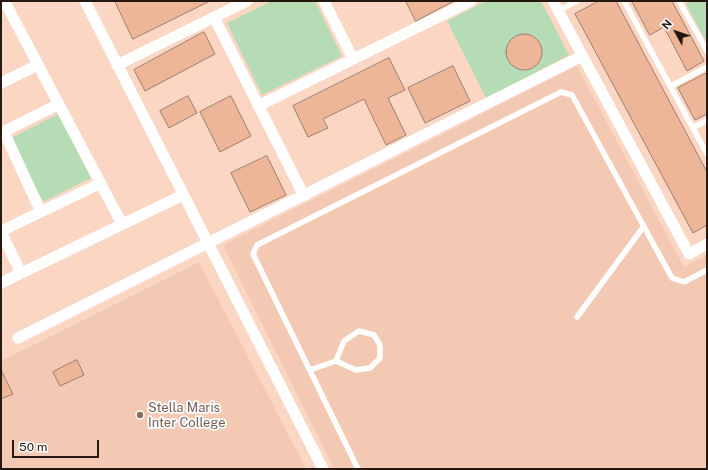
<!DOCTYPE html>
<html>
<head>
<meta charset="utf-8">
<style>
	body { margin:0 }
	#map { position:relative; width:708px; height:470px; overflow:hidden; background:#fad6c3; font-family:"Public Sans",sans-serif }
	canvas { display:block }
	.frame { position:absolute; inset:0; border:2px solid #241811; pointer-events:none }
	.north { position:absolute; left:656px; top:12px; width:40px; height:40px; -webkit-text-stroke:3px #fff; paint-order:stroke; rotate:310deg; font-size:11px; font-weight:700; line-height:16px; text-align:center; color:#241811 }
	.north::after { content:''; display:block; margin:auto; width:14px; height:18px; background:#241811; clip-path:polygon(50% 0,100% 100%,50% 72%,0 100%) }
	.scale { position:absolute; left:12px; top:440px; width:87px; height:18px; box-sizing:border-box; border:2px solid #241811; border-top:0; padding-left:5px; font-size:12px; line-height:14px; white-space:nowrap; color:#241811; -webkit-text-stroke:3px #fff; paint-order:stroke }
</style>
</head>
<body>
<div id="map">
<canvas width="708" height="470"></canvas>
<div class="frame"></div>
<div class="north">N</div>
<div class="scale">50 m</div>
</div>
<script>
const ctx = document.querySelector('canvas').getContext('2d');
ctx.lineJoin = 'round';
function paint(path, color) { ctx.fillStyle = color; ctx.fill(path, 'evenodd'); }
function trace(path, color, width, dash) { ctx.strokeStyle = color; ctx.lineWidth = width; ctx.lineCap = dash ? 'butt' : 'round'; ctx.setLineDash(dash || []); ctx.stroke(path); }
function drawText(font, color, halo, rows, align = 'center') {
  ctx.font = font + ' "Public Sans",sans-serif'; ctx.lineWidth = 3.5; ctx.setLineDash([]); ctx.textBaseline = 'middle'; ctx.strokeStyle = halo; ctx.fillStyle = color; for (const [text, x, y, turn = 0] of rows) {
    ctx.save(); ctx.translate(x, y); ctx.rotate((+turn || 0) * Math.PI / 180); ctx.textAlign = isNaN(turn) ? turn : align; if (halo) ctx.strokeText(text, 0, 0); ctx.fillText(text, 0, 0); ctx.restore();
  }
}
paint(new Path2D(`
	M577,66L684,267L707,255V469H334L223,245Z
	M199,262L306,469H1V361Z`), '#f4c9b3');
paint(new Path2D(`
	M272,1H315L342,56L262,95L227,23Z
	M486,1H541L569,55L486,98L447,21Z
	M690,1H707V43L686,4Z
	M58,114L91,178L43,202L11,138Z`), '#b5dcb5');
const building = new Path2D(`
	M115,1H210L133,39Z
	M406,1H454L416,21Z
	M599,1H616L707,172V225L693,233L575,14Z
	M632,1H672L704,61L687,71L664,27L650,35Z
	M204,32L215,54L145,91L134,70Z
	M506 52a18 18 0 1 1 36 0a18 18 0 1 1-36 0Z
	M389,58L405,90L388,98L406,135L386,145L364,99L323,119L328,128L308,137L293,106Z
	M453,66L470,101L425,123L408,88Z
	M707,73V114L695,120L678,88Z
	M188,96L197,113L169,128L160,111Z
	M231,96L251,136L220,152L200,112Z
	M267,156L286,195L250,212L231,173Z
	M77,360L84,375L60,386L53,372Z
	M1,370L13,394L1,399Z`);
paint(building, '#eeb698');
trace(building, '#9e7e6c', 1);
trace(new Path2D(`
	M624,1L707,154
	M679,1L707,51
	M558,11L577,1
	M671,86L707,67
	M693,128L707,120
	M577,317L644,226
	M310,370L336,361L344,341L359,331L374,335L380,345V358L370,368L356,370L336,361
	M358,469L253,254L257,245L561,92L572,95L672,278L684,282L707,270`), '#fff', 5.5);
trace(new Path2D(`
	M85,1L323,469
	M324,1L353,59
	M553,1L689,254L707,244
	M6,4L122,224
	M214,17L304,196
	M117,65L247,1
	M1,83L38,65
	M258,106L471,1
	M4,132L41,212
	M1,133L59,104
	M1,231L101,183
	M1,232L21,273
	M1,283L183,195
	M18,338L582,56`), '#fff', 11);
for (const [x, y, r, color] of [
	[140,415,4,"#8d6e63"]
]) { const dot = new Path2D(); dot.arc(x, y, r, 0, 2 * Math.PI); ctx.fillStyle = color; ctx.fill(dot); trace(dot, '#fff', 1.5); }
drawText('13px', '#785e54', '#fff', [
	["Stella Maris",148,408],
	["Inter College",148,423]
], 'left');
</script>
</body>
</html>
